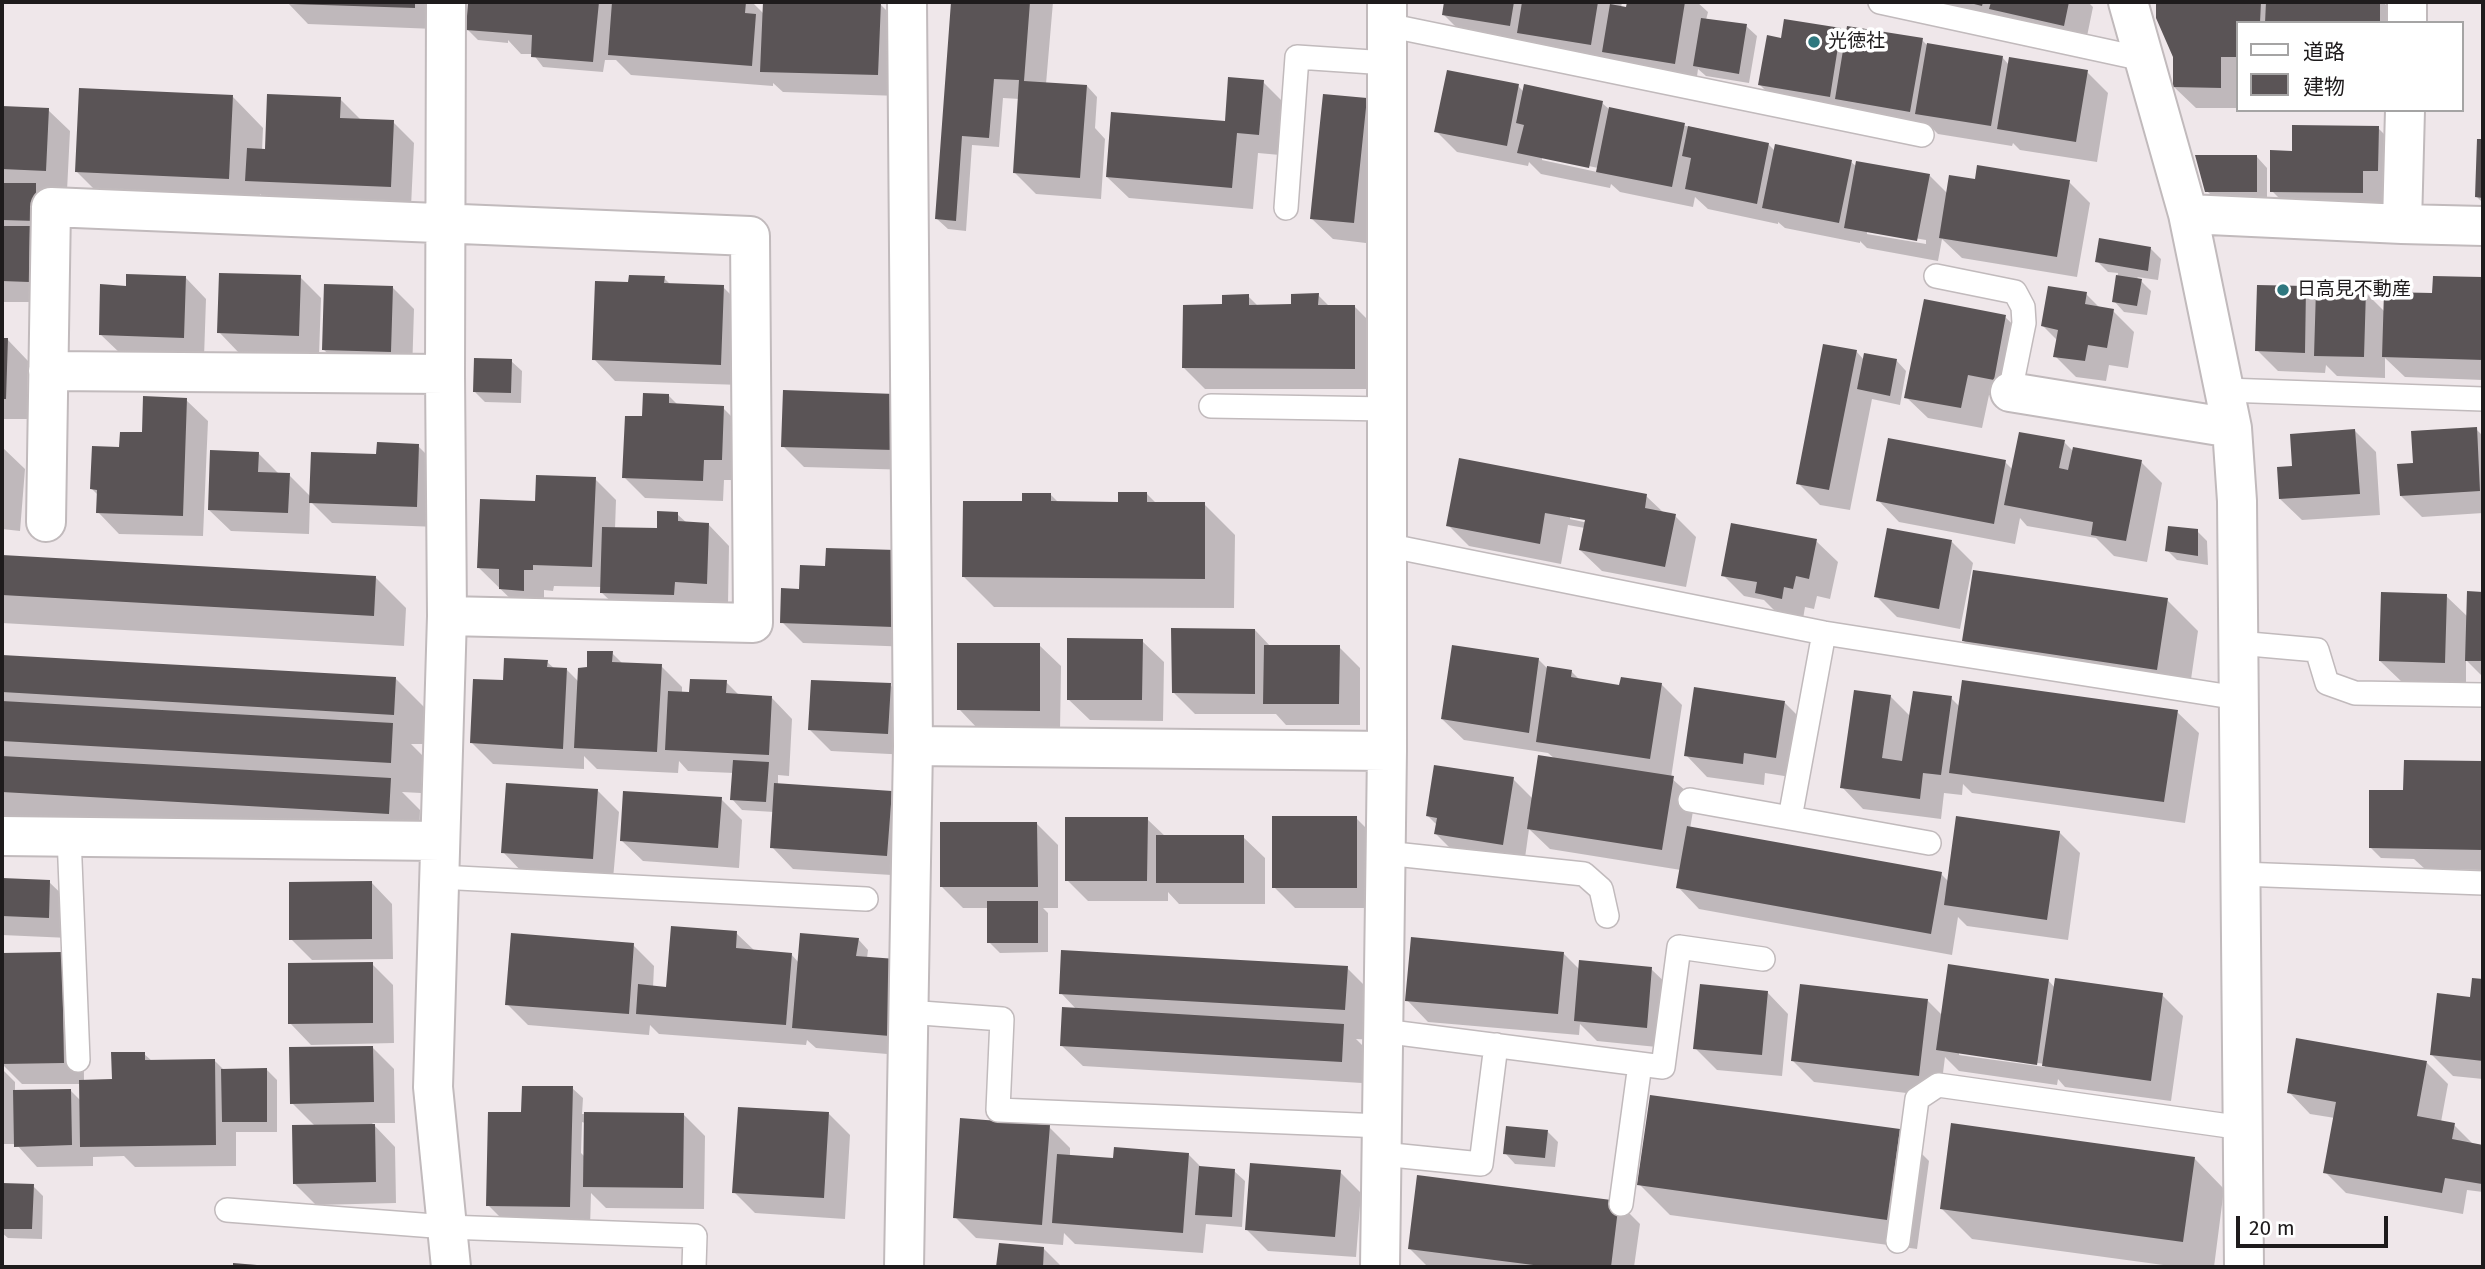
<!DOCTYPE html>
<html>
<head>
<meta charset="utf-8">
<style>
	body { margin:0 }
	#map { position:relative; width:2485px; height:1269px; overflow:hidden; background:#efe7ea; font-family:"Fira Sans","Noto Sans JP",sans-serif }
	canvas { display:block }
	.frame { position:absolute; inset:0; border:4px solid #1e1b1c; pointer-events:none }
	.legend { position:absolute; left:2236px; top:21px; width:228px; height:91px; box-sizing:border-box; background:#fff; border:2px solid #a5a4a4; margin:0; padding:9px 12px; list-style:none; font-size:21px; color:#1e1b1c }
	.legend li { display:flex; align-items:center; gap:14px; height:35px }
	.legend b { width:35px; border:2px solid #a5a4a4 }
	.scale { position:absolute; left:2236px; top:1216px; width:152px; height:32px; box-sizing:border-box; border:4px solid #1e1b1c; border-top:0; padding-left:9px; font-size:21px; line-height:24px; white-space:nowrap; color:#1e1b1c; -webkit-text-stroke:5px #fff; paint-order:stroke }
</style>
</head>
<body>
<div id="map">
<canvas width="2485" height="1269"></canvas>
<div class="frame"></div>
<ul class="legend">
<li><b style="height:9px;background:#fff"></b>道路</li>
<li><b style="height:19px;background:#5a5456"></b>建物</li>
</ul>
<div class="scale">20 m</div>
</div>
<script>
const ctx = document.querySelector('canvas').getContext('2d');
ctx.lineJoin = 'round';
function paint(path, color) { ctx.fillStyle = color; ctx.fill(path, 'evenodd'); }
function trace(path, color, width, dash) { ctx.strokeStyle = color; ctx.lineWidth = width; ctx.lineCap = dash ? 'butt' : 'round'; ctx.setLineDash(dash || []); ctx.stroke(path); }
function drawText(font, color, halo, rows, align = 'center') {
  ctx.font = font + ' "Fira Sans","Noto Sans JP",sans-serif'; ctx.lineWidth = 7; ctx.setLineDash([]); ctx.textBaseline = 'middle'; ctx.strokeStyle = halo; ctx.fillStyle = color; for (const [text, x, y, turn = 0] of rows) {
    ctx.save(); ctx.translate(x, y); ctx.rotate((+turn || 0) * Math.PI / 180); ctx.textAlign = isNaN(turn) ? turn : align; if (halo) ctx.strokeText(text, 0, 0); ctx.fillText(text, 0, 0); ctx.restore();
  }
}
paint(new Path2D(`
	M287,2H436L435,29L308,24Z
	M470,2H752L764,14V2L880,4L901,25L899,96L783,92L773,83V86L631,75L616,60H605L603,72L543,67L533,54H521L508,40V43L478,40L468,30Z
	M953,2H1053L1046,84L1087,86L1097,97L1095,128L1105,139L1101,199L1036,194L1015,173L1020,99L1003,98L999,147L972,145L966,231L948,229L937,219Z
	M1446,2H1622L1621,8L1628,9L1629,2H1697L1708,12L1706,20L1746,26L1757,36L1749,83L1706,76L1698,69L1696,84L1465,36L1444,15Z
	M1901,2H2088L2093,7L2085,46Z
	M2158,2H2383L2401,19V23H2238V108H2196L2174,87L2175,57L2158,18Z
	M1840,29L1847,37L1922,40L1927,45L2002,57L2009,65L2087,72L2108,93L2097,162L2020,150L2013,143L2012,146L1938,134L1932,128L1931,132L1781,106L1760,85L1783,40Z
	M1263,82L1284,103L1280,155L1258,153L1253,209L1129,198L1107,177L1226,123Z
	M1518,86L1524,92L1602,103L1609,109L1768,144L1775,151L1851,162L1857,167L1929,175L1948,194L1976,181L2069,182L2090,203L2077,277L1962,258L1942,239L1938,261L1867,248L1860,241V243L1785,228L1778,222V224L1708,209L1695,197L1693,207L1620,192L1611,184L1610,188L1541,174L1529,162L1528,166L1457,152L1436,131ZM1542,156L1598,168L1597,172L1542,160ZM1867,230L1926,240V244L1867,234Z
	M233,97L263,128L262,151L340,99L362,121L393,122L414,143L411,207L268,201L260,194L259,209L107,202L77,172Z
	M1366,100L1388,121L1374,244L1333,239L1311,218Z
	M2,108L48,110L70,131L67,191L40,190L46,196L49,302H2V227H5L2,224Z
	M2378,128L2399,149L2383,213L2293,212L2272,191Z
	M2479,141H2483V203L2477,197Z
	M2257,157L2267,168V202L2217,201L2207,191Z
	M2151,249L2161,259L2158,280L2137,277L2151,291L2147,315L2124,312L2114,301L2118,273L2108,272L2097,261Z
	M185,277L206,299L204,358L122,355L100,334L127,288Z
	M300,277L321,298L319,356L240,354L219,332Z
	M664,278L671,285L723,287L744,308L742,385L615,381L594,359L630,284Z
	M2434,278L2483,279V380L2405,377L2385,358V378L2337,376L2326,365L2325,373L2278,371L2257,350L2306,288L2317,300L2365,292L2385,312L2434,295Z
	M393,288L414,309L412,373L345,370L323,349Z
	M2086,294L2100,308L2113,311L2134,332L2128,368L2109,365L2106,381L2076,377L2055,356L2058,341L2043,326Z
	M1318,295L1329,306H1354L1376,328V389H1205L1184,368L1224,306L1248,296L1258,306H1293Z
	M2005,317L2027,338L2015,401L1989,395L1982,428L1928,418L1906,397Z
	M2,339H7L28,361L27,419H2Z
	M1856,351L1864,360H1896L1906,371L1900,405L1872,399L1850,510L1820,505L1798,483Z
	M511,361L522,371L521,403L485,402L475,392Z
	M669,396L679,406L723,408L744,429L743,480H724L723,501L645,498L624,477L644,418Z
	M186,400L208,421L203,536L119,534L98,512V495L92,489L121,449Z
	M916,417L913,470L804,467L783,446Z
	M2476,429L2483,436V513L2422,517L2401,496L2415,465Z
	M2355,431L2376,452L2380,515L2302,520L2280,499L2294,468Z
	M2064,442L2074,452L2141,462L2162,483L2147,562L2114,556L2096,538L2027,526L2020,518L2015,544L1899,522L1878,500L2005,462L2013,470Z
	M418,446L439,467L438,527L332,523L310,501L309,534L231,531L209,510L258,453L279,474L289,475L311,497L378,455Z
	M2,447L25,469L20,531L2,529Z
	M595,479L616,500L615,529L659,530L677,514L687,523L708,524L729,546L728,604L695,602L694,616L623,613L601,592L602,587L554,586L553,591L544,590V611L522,610L479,568L537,503Z
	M1147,494L1157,504H1204L1235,535L1234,608L994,607L964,577L1051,495L1059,503H1120Z
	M1646,496L1664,513L1675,516L1696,537L1686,587L1602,571L1580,550L1585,528L1568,525L1561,564L1469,546L1448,525ZM1570,516L1593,520V524L1570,519Z
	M2197,531L2207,541L2208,565L2177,560L2167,550Z
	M1816,541L1838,562L1830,599L1817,596L1814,609L1805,607L1803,619L1778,614L1764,600L1744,596L1723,575Z
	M1952,542L1973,563L1960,629L1897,617L1876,596Z
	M827,550L913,647L803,643L782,622L801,591L827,567Z
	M2,557L376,578L406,608L404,646L2,623Z
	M2469,593H2483V677L2466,660V683L2402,682L2380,661L2446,596L2468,617Z
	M2167,600L2198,631L2188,700L1995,671L1964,641Z
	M1255,630L1271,647H1339L1360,668V725H1286L1276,714H1195L1173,692Z
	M1142,641L1164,662L1163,721L1090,720L1068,699Z
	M1039,645L1061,666L1060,731H980L959,709Z
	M612,653L623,664L661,666L682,687V693H691L726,682L740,696L771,697L792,719L789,776L778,775V785L891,793L912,814L908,876L793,869L772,847L774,812L742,810L732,799L734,773L688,771L679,761L678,773L597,769L584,756V769L493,764L472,743L505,682L547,662L555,669L567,670L579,682L589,669Z
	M2,656L395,678L426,709L424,744H411L423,756L421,793L402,792L420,810L419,843L2,820Z
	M1538,659L1547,668L1571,671L1580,680L1621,687L1661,684L1682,705L1671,778L1695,799L1690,829L1941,874L1949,882L2059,832L2080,853L2068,940L1967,926L1958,917L1952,955L1699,909L1678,887L1681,870L1550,849L1529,829L1524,865L1457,855L1436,834L1438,826L1428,816L1513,779L1533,799L1555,759L1548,753L1464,740L1442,719Z
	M890,685L912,706L909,755L831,751L810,730Z
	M1890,696L1911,717L1951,698L1960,707L2177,712L2199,733L2185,823L1972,793L1963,784L1962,795L1944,793L1941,819L1863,809L1842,787Z
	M1784,702L1806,724L1797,778L1765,773L1764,785L1707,777L1686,755Z
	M2405,762H2483V870L2425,869L2414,859L2381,858L2370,847L2405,792Z
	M598,791L619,812L613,879L524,874L503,852Z
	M721,799L742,820L739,868L643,861L621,840Z
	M1356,818L1377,839L1378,908H1295L1274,887Z
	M1147,819L1166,837H1243L1265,858V904H1179L1168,892V901H1088L1067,880Z
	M1037,824L1058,845V908H1043L1048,913V952L1000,953L989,942V908H963L942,887Z
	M2,880L49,882L71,903L69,938L2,935Z
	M371,882L392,904L393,959L312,960L291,939Z
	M736,933L755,951L791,954L799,963L858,939L868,950L867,958L911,1056L816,1048L807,1040L806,1045L659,1034L650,1025L649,1035L528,1025L507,1004L633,945L654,966L653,988L668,989Z
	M1563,953L1580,970L1651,969L1673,990L1667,1048L1597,1041L1580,1024L1579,1035L1428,1022L1407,1000Z
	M61,954L83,975L84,1081H113L144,1054L152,1061L214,1060L224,1070L266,1069L277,1080V1132H236V1166L135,1167L124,1156L93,1157V1166L37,1167L16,1144H2V1069L15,1082V1092L71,1091L81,1101V1084H22L2,1064V955Z
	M372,964L393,985L394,1043L311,1045L290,1023Z
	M1347,968L1378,999L1375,1040L1356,1039L1364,1047L1362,1083L1083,1066L1061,1045L1077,1010L1061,993Z
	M2048,980L2055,988L2162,995L2183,1016L2171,1101L2065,1087L2058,1079L2057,1085L1959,1071L1945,1057L1940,1097L1814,1082L1793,1061L1928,1001L1943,1016ZM1959,1052L2045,1064V1067L1959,1055Z
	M2473,980L2483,981V1079L2453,1076L2432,1055L2471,999Z
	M1767,992L1788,1014L1782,1076L1717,1070L1695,1048Z
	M373,1048L394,1069L395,1123H372L395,1147L396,1203L316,1205L295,1184L315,1126L292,1103Z
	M2427,1063L2448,1084L2441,1122L2454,1125L2474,1145L2483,1146V1192L2467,1190L2463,1214L2346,1193L2325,1172L2335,1118L2310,1114L2289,1092Z
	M572,1088L583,1098L582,1114L684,1115L705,1136L704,1209L606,1208L591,1193L590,1228L509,1226L488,1205L523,1114ZM582,1122L585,1123V1157L581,1153Z
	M829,1114L850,1135L845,1219L755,1213L734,1192Z
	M1049,1127L1070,1148V1156L1115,1159L1188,1154L1202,1168L1234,1171L1245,1181L1242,1227L1206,1224L1203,1253L1075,1244L1064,1233L1063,1245L976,1238L955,1217Z
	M1899,1131L1929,1161L1917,1249L1670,1215L1639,1184Z
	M1548,1132L1558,1142L1555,1167L1515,1164L1505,1153Z
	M2194,1158L2224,1189L2214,1267H2178L1972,1239L1942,1209Z
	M1340,1172L1361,1193L1356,1257L1268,1251L1247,1230Z
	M2,1185L33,1186L43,1196L42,1239L8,1238L2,1233Z
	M1619,1203L1640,1224L1634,1267H1428L1410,1249Z
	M1000,1245L1044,1249L1062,1267H998Z`), '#0003');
paint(new Path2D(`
	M292,2H415V8L292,4Z
	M468,2H599L593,62L531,57L532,35L466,30Z
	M612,2H746L745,13L756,14L752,66L608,55Z
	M763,2H881L878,75L760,72Z
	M951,2H1030L1024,81L1087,85L1080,178L1013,173L1019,80L994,79L989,138L962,136L956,221L935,219Z
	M1444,2H1514L1510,26L1442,15Z
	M1522,2H1598L1591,45L1517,33Z
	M1627,2H1685L1675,64L1602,52L1610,4L1626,7Z
	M1966,2H1983L1982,6Z
	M1991,2H2069L2064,26L1989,9Z
	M2156,2H2261L2260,23H2238V57H2221V88L2173,87V57L2156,18Z
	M2266,2H2380V23H2265Z
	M1701,18L1747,24L1739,74L1693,66Z
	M1784,19L1841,28L1830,97L1758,85L1767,35L1781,38Z
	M1847,26L1923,38L1910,112L1835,99Z
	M1927,43L2003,56L1991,126L1915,114Z
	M2009,57L2088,70L2076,142L1997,129Z
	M1447,70L1519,84L1507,146L1434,132Z
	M1228,77L1264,80L1259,135L1237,133L1232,188L1106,177L1111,112L1225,121Z
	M1524,84L1603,101L1589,168L1517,153L1524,125L1516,123Z
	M79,88L233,95L229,179L75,172Z
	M267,94L341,97L340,118L394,120L391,187L245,181L247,148L265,149Z
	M1323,94L1367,98L1354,223L1310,219Z
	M2,106L49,108L46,171L2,169Z
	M1609,107L1685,123L1672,187L1596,172Z
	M2292,125L2379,126L2378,171H2363V193L2270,192V150L2292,151Z
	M1688,126L1769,143L1757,204L1685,189L1691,158L1682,156Z
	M2477,139H2483V198L2475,197Z
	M1775,144L1852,160L1839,223L1762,208Z
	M2195,155H2257V192H2205Z
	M1856,161L1930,174L1917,241L1844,228Z
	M1977,165L2070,180L2057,257L1939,238L1949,175L1975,179Z
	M2,183H36V221L2,220Z
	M2,226H30L29,282L2,281Z
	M2099,238L2151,247L2148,271L2095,262Z
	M219,273L301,275L299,336L217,333Z
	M126,274L186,276L184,338L99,335L100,284L126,286Z
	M629,275L665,276L664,283L724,285L721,365L592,360L595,281L628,282Z
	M2116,275L2142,279L2137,306L2112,302Z
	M2433,276L2483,277V360L2382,357L2384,292L2432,293Z
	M324,284L393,286L391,352L322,350Z
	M2257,285L2306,286L2305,353L2255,351Z
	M2048,286L2087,292L2085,304L2114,309L2107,348L2088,345L2085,361L2053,357L2058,330L2041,326Z
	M2316,289L2366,290L2364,357L2314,356Z
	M1319,293L1318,305H1355V369L1182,368L1183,305L1222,304V295L1249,294V305L1291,304V294Z
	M1924,299L2006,315L1994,380L1968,375L1961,408L1904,398Z
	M2,338H8L6,399H2Z
	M1823,344L1857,350L1829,490L1796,484Z
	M1864,353L1897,359L1890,396L1857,389Z
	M474,358L512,359L511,393L473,392Z
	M783,390L895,394L893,450L781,447Z
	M643,393L669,394V403L724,406L722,460H704L703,481L622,478L625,416H642Z
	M143,396L187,398L183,516L96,513L97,490L90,489L92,446L119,447L120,432H142Z
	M2477,427L2480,491L2400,496L2397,464L2413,463L2411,431Z
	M2355,429L2360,494L2279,499L2277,467L2292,466L2290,434Z
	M2019,432L2065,440L2059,468L2068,470L2073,447L2142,460L2126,541L2091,535L2093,522L2004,505Z
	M1888,438L2006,460L1994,524L1876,501Z
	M377,442L419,444L417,507L309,503L311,452L376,454Z
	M210,450L259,452L258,472L290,473L288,513L208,510Z
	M1459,458L1647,494L1645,508L1676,514L1665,567L1579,550L1585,520L1545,513L1540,544L1446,526Z
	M536,475L596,477L592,567L533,565V570H524V591L499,589V569L477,568L480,499L535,501Z
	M1118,492H1147V502H1205V579L962,577L963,501H1022V493H1051V501L1118,502Z
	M657,511L678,512V521L709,523L707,584L675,582L674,595L600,593L602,527L657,528Z
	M1731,523L1817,539L1809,579L1796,576L1793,589L1784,587L1782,599L1755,593L1757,582L1721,576Z
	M2168,526L2198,529V556L2165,551Z
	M1887,528L1952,540L1939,609L1874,597Z
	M826,548L896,550L893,627L780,623L781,588L799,589L800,565L825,566Z
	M2,555L376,576L374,616L2,595Z
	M1973,570L2168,598L2157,670L1962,641Z
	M2467,591L2483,592V661H2465Z
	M2381,592L2447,594L2445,663L2379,661Z
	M1171,628L1255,629V694L1172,693Z
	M1067,638L1143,639L1142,700H1067Z
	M957,643H1040V711L957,710Z
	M1264,645H1340L1339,704H1263Z
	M1452,645L1539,658L1529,733L1441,719Z
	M587,651H613L612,662L662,664L657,752L574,748L578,668L587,667Z
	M2,655L396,677L394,715L2,692Z
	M504,658L548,660L547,667L567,668L563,749L470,743L473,679L503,680Z
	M1547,666L1572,670L1571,677L1619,685L1621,677L1662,683L1650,759L1536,742Z
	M690,679L727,680L726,693L772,696L769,755L665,750L668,691L689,692Z
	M811,680L891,683L888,734L808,730Z
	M1962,680L2178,710L2164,802L1949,773Z
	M1694,687L1785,701L1776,758L1744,753L1743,764L1684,756Z
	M1854,690L1891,695L1882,758L1902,761L1913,691L1952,696L1941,775L1923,773L1920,799L1840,788Z
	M2,701L393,723L391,763L2,741Z
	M1538,755L1674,776L1662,850L1527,829Z
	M2,756L391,778L389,814L2,792Z
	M733,760L769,762L766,802L730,800Z
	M2404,760L2483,761V850L2369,848V790H2403Z
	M1434,765L1514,777L1503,845L1434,834L1437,818L1426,816Z
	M506,783L598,789L593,859L501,853Z
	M774,783L892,791L887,856L770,848Z
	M623,791L722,797L718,848L620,841Z
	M1272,816H1357V888H1272Z
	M1956,816L2060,831L2047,920L1944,905Z
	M1065,817H1148L1147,881H1065Z
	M940,822H1037L1038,887H940Z
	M1687,826L1942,872L1931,934L1676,888Z
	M1156,835H1244V883H1156Z
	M2,878L50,880L49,918L2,916Z
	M372,881V939L289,940V882Z
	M987,901H1038V943H987Z
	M671,926L737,931L736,948L792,953L786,1025L636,1014L638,984L666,987Z
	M511,933L634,943L629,1014L505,1005Z
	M800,933L859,938L856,956L896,959L890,1036L792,1028Z
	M1411,937L1564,952L1558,1014L1405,1001Z
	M1061,950L1348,966L1345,1010L1059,994Z
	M62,952L64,1063L2,1064V953Z
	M1579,960L1652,967L1647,1028L1574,1021Z
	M373,962V1023L288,1024V963Z
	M1948,964L2049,979L2037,1065L1936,1050Z
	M2055,978L2163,993L2151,1081L2042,1066Z
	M2472,978L2483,979V1061L2430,1055L2437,993L2470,997Z
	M1700,984L1768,991L1762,1055L1693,1049Z
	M1800,984L1928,999L1919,1076L1791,1061Z
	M1062,1007L1344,1024L1342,1062L1060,1046Z
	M2296,1038L2427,1061L2417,1116L2455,1123L2452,1139L2483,1145L2482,1184L2445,1178L2442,1193L2323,1173L2336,1102L2287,1093Z
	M373,1046L374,1102L290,1104L289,1047Z
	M111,1052H145V1060L215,1059L216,1145L80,1147L79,1080L112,1079Z
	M267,1068V1122H222L221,1069Z
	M522,1086H573L570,1207L486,1206L488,1112H521Z
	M71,1089L72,1145L14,1147L13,1090Z
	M1650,1095L1900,1129L1887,1220L1637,1185Z
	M738,1107L829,1112L824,1198L732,1193Z
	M584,1112L684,1113L683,1188L583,1187Z
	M960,1118L1050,1125L1042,1225L953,1218Z
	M1951,1123L2195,1157L2183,1242L1940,1209Z
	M375,1124L376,1182L293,1184L292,1125Z
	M1506,1126L1548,1130L1545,1158L1503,1154Z
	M1114,1147L1189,1153L1183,1233L1052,1223L1057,1154L1113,1158Z
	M1250,1163L1341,1170L1335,1237L1245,1230Z
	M1199,1166L1235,1169L1232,1217L1195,1215Z
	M1417,1175L1619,1201L1611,1267H1549L1408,1249Z
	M2,1183L34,1184L32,1229H2Z
	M999,1243L1044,1247L1043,1267H996Z
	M233,1263L257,1265V1267H233Z`), '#5a5456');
const lane = new Path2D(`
	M1880,2L2143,59
	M1387,25L1922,135
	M1286,208L1297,57L1387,63
	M1936,276L2015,292L2023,307L2024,323L2010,392
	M2225,390L2483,399
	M1211,406L1387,409
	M1386,545L1824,633L2238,698
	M2238,643L2317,650L2327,683L2355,693L2483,695
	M1690,800L1929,843
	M1790,818L1824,633
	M69,836L78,1060
	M1385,853L1584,874L1601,889L1607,916
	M2240,874L2483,883
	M439,877L866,899
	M908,1012L1002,1019L998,1110L1382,1126
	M1383,1031L1663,1067L1679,947L1763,959
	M1382,1154L1481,1164L1496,1045
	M1621,1204L1640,1064
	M227,1210L447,1227L695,1236L694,1267
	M1898,1241L1917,1099L1938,1085L2243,1128`);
const street = new Path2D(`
	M446,2L445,374L447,616L433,1087L451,1267
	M2128,2L2188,214L2232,428L2237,501L2244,1267
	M2407,23V2
	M2188,214L2402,224L2483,226
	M2402,224L2405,110
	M48,371L445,374
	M2010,392L2232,428
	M46,522L51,207L750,236L753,623L447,616
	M913,746L1387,751
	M2,836L440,841
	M904,1267L913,746L907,2
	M1380,1267L1387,751V2`);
trace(lane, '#c1babc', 26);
trace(street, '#c1babc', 42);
trace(lane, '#fff', 23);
trace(street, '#fff', 38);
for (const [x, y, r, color] of [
	[1814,42,7,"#2f787f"],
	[2283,290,7,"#2f787f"]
]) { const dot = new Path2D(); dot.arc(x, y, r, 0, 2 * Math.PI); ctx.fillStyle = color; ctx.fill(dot); trace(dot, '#fff', 2.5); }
drawText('19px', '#1e1b1c', '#fff', [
	["光徳社",1828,42],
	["日高見不動産",2297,290]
], 'left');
</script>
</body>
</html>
